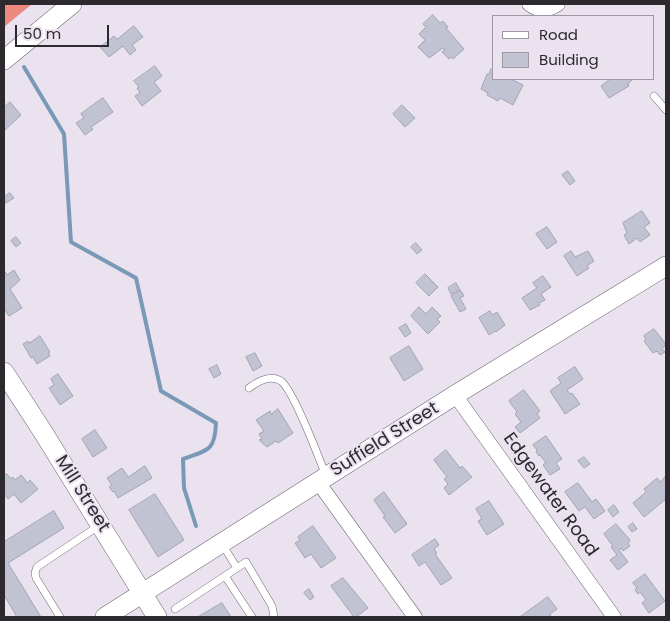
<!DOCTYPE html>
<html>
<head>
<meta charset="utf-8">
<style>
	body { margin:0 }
	#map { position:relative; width:670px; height:621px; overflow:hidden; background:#ebe2ef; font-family:Poppins,sans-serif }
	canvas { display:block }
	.frame { position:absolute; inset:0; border:5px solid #2d2a2f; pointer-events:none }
	.legend { position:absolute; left:492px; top:15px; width:162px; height:65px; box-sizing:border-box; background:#ebe2ef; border:1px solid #9f98a2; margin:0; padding:6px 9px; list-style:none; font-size:15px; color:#2d2a2f }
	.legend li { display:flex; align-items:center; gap:10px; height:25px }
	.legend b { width:25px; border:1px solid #9f98a2 }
	.scale { position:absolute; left:15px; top:25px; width:94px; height:22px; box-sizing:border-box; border:2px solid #2d2a2f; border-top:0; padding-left:6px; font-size:15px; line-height:18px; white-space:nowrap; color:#2d2a2f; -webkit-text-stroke:4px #ebe2ef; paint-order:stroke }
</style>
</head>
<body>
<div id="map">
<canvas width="670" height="621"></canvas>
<div class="frame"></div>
<ul class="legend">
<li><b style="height:6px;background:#fff"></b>Road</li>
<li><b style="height:14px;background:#c1c3d2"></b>Building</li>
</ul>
<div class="scale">50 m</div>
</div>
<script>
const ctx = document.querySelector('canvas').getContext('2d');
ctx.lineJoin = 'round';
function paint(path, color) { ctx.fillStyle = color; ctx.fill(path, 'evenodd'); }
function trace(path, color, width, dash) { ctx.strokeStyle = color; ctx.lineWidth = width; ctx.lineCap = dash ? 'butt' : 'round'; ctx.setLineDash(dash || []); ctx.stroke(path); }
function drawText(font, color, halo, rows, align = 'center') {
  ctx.font = font + ' Poppins,sans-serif'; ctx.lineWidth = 4; ctx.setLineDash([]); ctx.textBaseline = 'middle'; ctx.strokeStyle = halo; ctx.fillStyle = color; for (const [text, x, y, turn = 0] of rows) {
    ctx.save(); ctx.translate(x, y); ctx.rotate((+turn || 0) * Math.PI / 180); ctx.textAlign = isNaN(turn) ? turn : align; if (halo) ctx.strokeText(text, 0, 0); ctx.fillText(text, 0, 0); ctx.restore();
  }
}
paint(new Path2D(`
	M4,4H32L4,27Z`), '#ed8880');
trace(new Path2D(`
	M24,67L64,134L71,242L136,278L161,391L216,423C215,451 208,450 183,459L184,488L196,526`), '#7a99b7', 4);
const building = new Path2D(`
	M433,15L440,23L443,21L448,27L446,28L464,49L453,59L451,57L449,59L442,52L445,50L443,48L429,58L418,47L425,40L419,34L426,27L423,24Z
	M134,26L143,37L132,45L136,50L130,55L123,46L109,57L100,47L114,36L117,39Z
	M155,66L162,76L154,82L161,91L142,106L135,96L140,93L137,88L139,87L134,81Z
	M491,69L494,70V79H511L523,85L513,105L500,98L498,101L487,95L488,93L481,89L487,74H489Z
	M607,79H633L628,84L629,86L609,98L601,86L609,80Z
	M103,98L113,112L91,127L93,129L85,135L76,123L84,118L81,114Z
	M10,102L21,115L4,131V108Z
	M402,105L415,118L405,127L393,114Z
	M568,171L575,181L570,185L562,175Z
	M10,193L14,198L4,204V197Z
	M642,211L650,223L644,227L650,235L640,242L637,238L629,244L624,235L627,233L623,223Z
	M547,227L557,242L547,249L536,234Z
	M16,237L21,243L16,247L11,241Z
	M416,243L422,250L417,254L411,247Z
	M571,251L575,257L588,251L594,261L587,266L589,268L577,276L564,256Z
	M4,270L7,275L14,270L20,280L10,289L22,308L9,316L4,309Z
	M425,274L438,287L429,296L416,283Z
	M543,276L551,287L541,294L545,300L539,303L540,305L530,310L522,298L537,288L533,283Z
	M456,283L460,290L451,294L448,288Z
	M461,291L464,296L460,298L466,309L460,312L451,296Z
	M419,307L426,314L432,307L441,316L437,319L440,322L428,334L411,316Z
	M490,311L492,315L497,312L505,325L496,332L495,331L489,335L479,318Z
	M406,324L411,333L405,337L399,328Z
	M654,329L666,344L662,349L665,352L660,355L657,351L653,353L644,341L646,340L644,336Z
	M40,336L50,352L48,353L50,356L37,364L33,357L31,358L23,344L28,341L29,343Z
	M409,346L423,369L404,381L390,358Z
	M255,353L262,366L253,371L246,357Z
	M217,365L221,374L214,378L209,369Z
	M575,367L583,379L567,390L570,394L572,393L580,404L565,414L550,391L561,383L558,378Z
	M58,374L73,396L60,405L49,388L54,385L51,379Z
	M524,390L540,411L537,414L540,418L520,433L515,427L521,422L515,414L517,412L509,401Z
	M278,409L293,433L278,443L276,441L267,447L259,440L262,439L259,434L264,431L256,420L270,411L271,414Z
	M95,430L107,448L93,457L82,439Z
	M546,436L562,459L556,463L560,469L550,475L543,465L546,463L540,455L539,456L536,452L537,450L533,445Z
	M446,450L460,468L462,466L472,477L449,495L444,488L448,484L444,479L447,477L434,460Z
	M584,457L590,464L584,468L578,461Z
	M145,466L152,478L118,498L114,491L113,492L109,487L112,485L107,478L122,468L128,477Z
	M7,474L11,479L13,477L15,480L21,475L28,483L30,480L38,489L21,503L14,494L8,499L4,494V476Z
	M666,476V499L644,517L633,503L646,492L644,489L657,478L660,482Z
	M578,483L592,502L596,499L605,511L594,519L585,507L579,511L565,492Z
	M384,492L407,524L395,533L383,517L385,516L374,500Z
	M155,494L184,540L158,557L129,510Z
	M489,501L504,524L487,535L478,521L482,519L476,509Z
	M614,505L619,512L613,517L608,510Z
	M54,511L64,528L8,563L41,617H17L4,595V542Z
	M633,523L637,529L632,532L628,527Z
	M616,524L630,540L628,544L630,546L623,551L621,548L619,550L628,562L618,570L610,560L617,555L611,547L613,546L604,534Z
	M313,526L336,558L321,568L311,554L305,558L295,543L300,540L298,537Z
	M435,539L439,545L434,549L437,553L435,554L452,578L441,585L425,562L419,566L412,555Z
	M645,574L665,601L649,613L642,603L646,600L640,592L638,594L635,590L637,588L633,583Z
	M343,578L368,608L356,617H354L331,586Z
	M309,589L314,597L310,600L304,593Z
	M548,597L557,609L550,614L551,617H520Z
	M222,603L231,617H198Z`);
paint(building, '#c1c3d2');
trace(building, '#a3a4b2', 1);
const lane = new Path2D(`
	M654,96L666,110
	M249,388C258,381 270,374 281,381C294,391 319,458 326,476
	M237,568L246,562L272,606L274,617
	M225,576L252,617
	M175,609L237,568L222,544
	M60,617L36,578L35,573L37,567L100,525`);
const street = new Path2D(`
	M529,4C538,11 548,11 558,4
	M455,395L614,617
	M318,482L415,617`);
const secondary = new Path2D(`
	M4,60L72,4
	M4,372L43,432L157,617
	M105,617L455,395L666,266`);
trace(lane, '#6d6571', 8);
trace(street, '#6d6571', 15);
trace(secondary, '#6d6571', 20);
trace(lane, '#fff', 7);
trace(street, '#fff', 14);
trace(secondary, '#fff', 19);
drawText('18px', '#2d2a2f', '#ebe2ef', [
	["Suffield Street",385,440,-32],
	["Mill Street",82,494,58],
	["Edgewater Road",550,495,54]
]);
</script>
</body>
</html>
